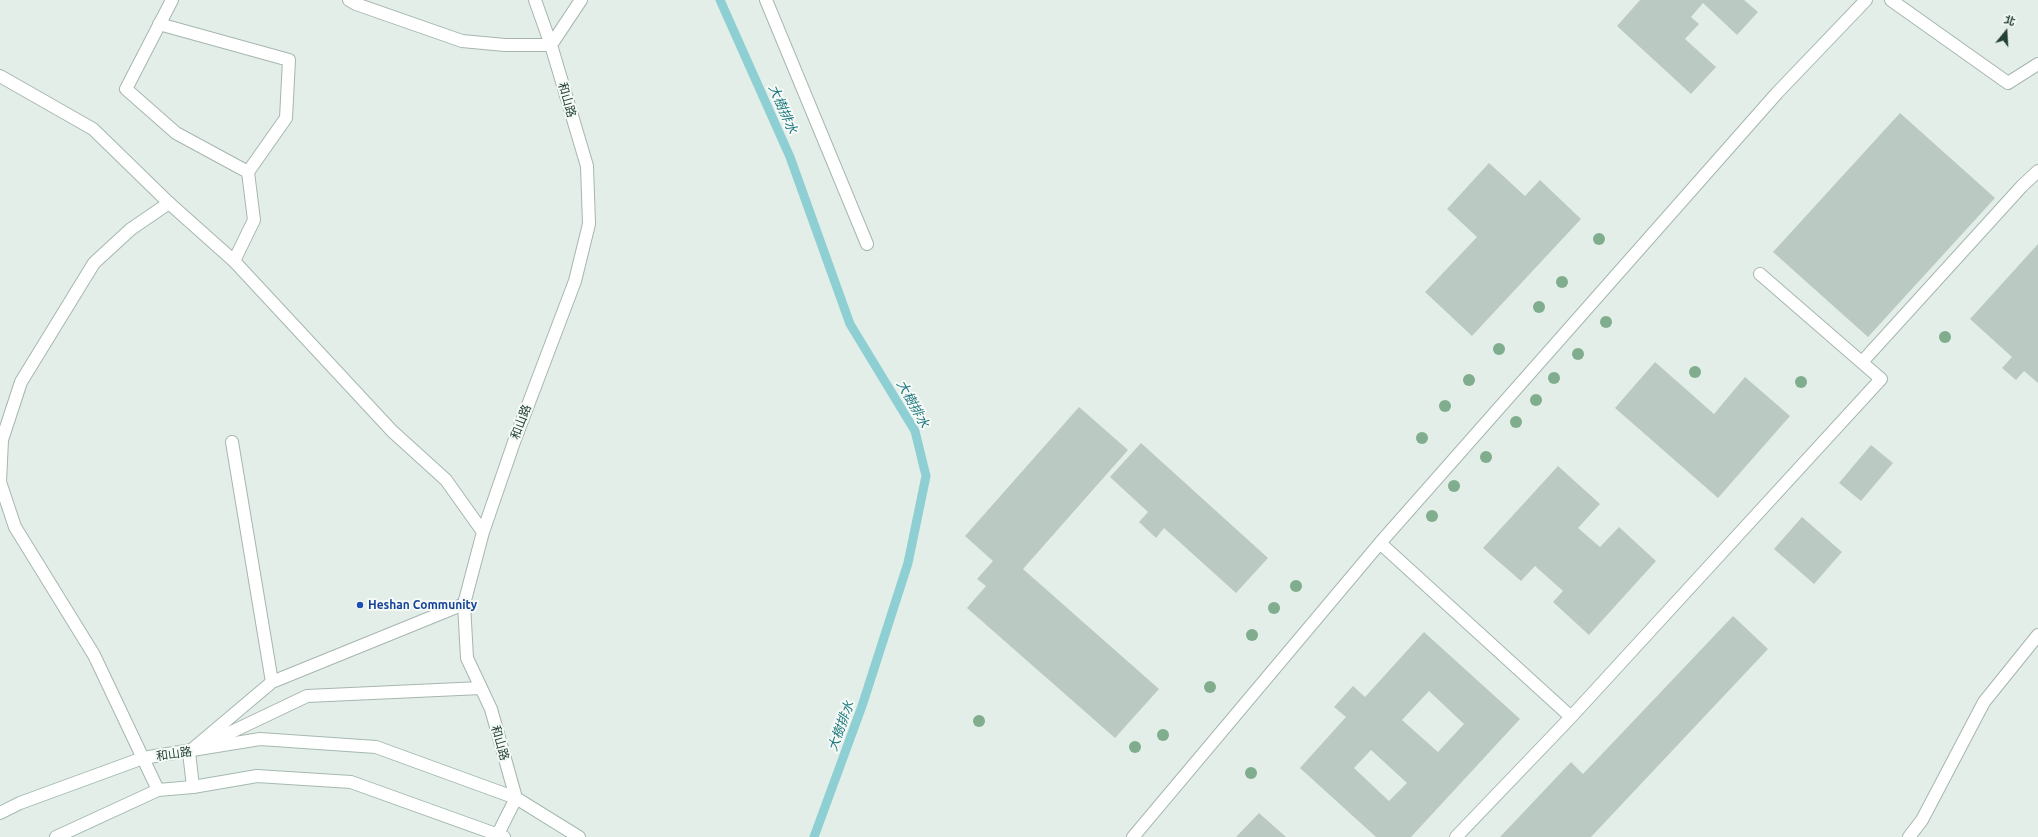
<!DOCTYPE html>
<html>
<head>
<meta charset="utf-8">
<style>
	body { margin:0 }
	#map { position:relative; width:2038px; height:837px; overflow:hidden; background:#e4eee9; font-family:Ubuntu,"Noto Sans TC",sans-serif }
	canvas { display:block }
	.north { position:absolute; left:1986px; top:12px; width:40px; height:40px; -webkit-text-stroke:3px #f5faf7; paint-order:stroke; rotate:18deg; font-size:11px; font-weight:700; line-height:16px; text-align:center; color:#234035 }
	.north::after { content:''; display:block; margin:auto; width:14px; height:18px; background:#234035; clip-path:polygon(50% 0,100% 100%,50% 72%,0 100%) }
</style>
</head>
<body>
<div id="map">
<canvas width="2038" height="837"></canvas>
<div class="north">北</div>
</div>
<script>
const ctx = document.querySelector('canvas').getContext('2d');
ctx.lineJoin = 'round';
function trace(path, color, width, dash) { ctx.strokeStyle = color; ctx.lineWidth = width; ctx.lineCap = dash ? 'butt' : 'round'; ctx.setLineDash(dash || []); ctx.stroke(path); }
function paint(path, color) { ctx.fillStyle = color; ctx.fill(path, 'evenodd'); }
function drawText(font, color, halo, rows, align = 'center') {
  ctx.font = font + ' Ubuntu,"Noto Sans TC",sans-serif'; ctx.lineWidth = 4; ctx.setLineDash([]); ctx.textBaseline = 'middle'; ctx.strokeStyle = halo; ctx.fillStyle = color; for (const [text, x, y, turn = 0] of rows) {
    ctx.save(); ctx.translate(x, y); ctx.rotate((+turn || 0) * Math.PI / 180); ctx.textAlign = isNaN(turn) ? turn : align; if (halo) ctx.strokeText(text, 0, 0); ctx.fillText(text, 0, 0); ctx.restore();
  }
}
trace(new Path2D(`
	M720,0L790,157L850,324L915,431L926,476L908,563L862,706L814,837`), '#8dcfd3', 9);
paint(new Path2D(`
	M1640,0H1744L1758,12L1737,35L1703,3L1691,17L1699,24L1685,39L1716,67L1691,94L1617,26Z
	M1900,113L1995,198L1868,337L1773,252Z
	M1489,163L1525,196L1540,180L1581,219L1472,336L1425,292L1477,237L1447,209Z
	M2038,244V383L2024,371L2016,380L2002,368L2012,357L1970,319Z
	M1655,362L1714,414L1745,377L1790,416L1718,498L1615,408Z
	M1079,407L1128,450L1023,569L1159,689L1115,738L967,608L986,586L977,579L993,561L965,536Z
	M1141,443L1268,558L1236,593L1164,528L1156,538L1139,522L1148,512L1110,477Z
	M1871,445L1893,463L1861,501L1839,483Z
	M1558,466L1600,504L1578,528L1600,547L1619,527L1656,561L1589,635L1553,602L1563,591L1535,566L1521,581L1483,548Z
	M1802,517L1842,552L1814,584L1774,549Z
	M1733,616L1768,649L1591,837H1500L1571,762L1583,774Z
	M1424,632L1520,719L1411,837H1376L1300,768L1346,717L1334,707L1353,686L1365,697ZM1429,691L1464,724L1438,752L1402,720ZM1371,750L1407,783L1389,801L1354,768Z
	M1259,813L1286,837H1236Z`), '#bac9c1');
const service = new Path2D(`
	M172,0L126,89L176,133L248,172L254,220L234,261
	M349,0L356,4L462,41L505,45H551
	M766,0L867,244
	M1891,0L2008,83L2038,64
	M159,24L289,60L286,118L248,172
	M1862,362L2022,186L2038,171
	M232,442L272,682
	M1380,543L1571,717
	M204,745L307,696L481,688
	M189,752L272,682L464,604
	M189,752L193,787
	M158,790L94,655L15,527L0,482L2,440L21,382L94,263L131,229L169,203
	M1133,837L1380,543L1777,93L1866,0
	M1456,837L1571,717L1881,379L1760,274
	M1909,837L1922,820L1984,702L2038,635`);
const minor = new Path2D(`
	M551,45L581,0
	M0,76L93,129L169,203L234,261L392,431L446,480L483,532
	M498,834L516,798L491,709L467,658L464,604L483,532L514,442L575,281L589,224L587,166L551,45L535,0`);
const secondary = new Path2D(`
	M0,813L20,803L143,758L260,739L376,747L516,798L579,837
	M56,837L158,790L193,787L257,776L351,782L504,837`);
trace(service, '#a6b6af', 14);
trace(minor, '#a6b6af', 14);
trace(secondary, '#a3baaf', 14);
trace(service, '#fff', 12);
trace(minor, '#fff', 12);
trace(secondary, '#fff', 12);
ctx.fillStyle = '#7fad8d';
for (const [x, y] of [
	[1599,239],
	[1562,282],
	[1539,307],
	[1606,322],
	[1945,337],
	[1499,349],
	[1578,354],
	[1695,372],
	[1554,378],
	[1469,380],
	[1801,382],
	[1536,400],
	[1445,406],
	[1516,422],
	[1422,438],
	[1486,457],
	[1454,486],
	[1432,516],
	[1296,586],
	[1274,608],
	[1252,635],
	[1210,687],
	[979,721],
	[1163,735],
	[1135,747],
	[1251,773]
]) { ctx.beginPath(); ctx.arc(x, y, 6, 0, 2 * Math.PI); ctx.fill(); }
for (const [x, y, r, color] of [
	[360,605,4,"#1a4fb4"]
]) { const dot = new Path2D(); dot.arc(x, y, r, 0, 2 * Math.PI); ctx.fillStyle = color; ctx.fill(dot); trace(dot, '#f5faf7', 1.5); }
drawText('12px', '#234035', '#f5faf7', [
	["和山路",567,100,74],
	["和山路",521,422,-69],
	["和山路",500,743,74],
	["和山路",174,754,-8]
]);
drawText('bold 12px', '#164399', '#f5faf7', [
	["Heshan Community",368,605]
], 'left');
drawText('italic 13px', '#1c777d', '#f5faf7', [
	["大樹排水",783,109,66],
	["大樹排水",913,404,61],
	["大樹排水",841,726,-70]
]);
</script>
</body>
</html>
